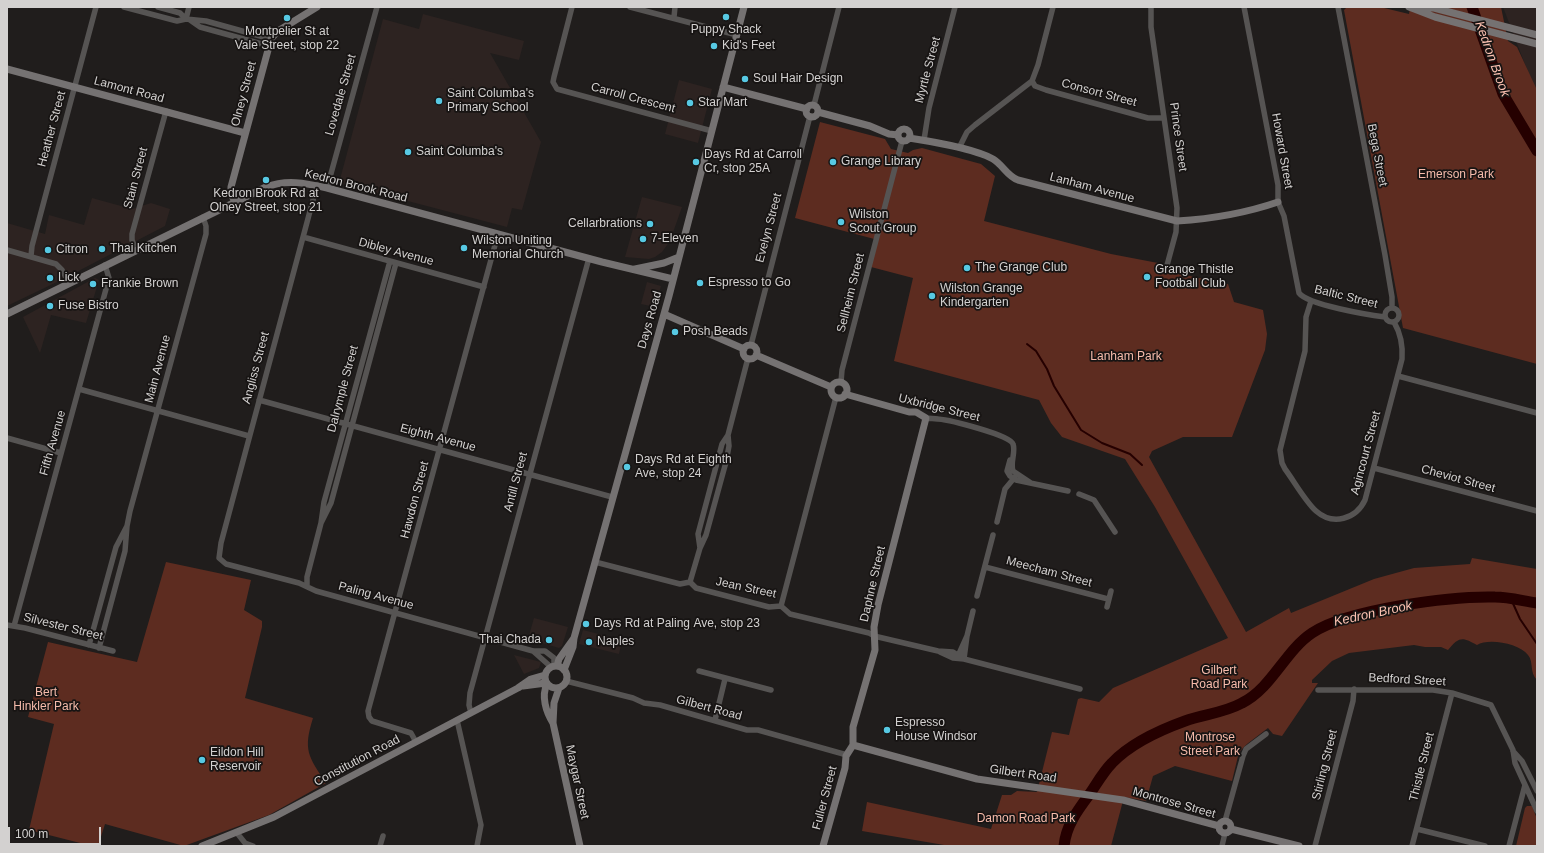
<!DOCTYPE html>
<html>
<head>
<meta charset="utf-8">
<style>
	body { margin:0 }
	#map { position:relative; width:1544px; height:853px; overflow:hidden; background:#201d1c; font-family:Helvetica,sans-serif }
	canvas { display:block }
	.frame { position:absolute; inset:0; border:8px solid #d3d1d0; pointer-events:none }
	.scale { position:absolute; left:8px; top:827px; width:93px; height:18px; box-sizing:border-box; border:2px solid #d3d1d0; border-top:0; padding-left:5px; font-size:12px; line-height:14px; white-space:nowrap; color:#d3d1d0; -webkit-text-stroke:3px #171413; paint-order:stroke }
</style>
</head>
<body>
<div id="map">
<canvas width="1544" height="853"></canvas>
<div class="frame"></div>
<div class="scale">100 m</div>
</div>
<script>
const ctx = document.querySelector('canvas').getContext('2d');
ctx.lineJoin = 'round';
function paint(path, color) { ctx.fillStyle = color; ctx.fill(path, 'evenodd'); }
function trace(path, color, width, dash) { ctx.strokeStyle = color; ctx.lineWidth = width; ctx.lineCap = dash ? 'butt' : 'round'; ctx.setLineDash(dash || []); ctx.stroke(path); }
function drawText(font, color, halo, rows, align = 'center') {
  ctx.font = font + ' Helvetica,sans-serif'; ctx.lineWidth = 3.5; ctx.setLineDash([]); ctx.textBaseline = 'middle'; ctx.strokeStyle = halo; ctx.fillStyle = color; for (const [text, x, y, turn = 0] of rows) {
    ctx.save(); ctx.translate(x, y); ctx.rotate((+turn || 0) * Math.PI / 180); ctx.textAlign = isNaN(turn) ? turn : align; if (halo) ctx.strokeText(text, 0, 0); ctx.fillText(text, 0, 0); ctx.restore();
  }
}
paint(new Path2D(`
	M1503,7H1537V90L1531,80Z
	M423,14L524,41L519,60L490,53L541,142L522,210L512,208L507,227L339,183L383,19L419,29Z
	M679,80L712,89L698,143L665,134Z
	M642,197L682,207L670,241L662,252L655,257L649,259L625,257Z
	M92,198L132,209L151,203L170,209L165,226L61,280L7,306V223L45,234L49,215L84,225Z
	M95,278L99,280L86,323L51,315L40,353L23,317Z
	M647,282L661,286L655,307L641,304Z
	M534,618L568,627L562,646L559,648L528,639Z
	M583,630L622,640L619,654L579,644Z
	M514,655L541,662L539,668L524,674Z`), '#2d2321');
paint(new Path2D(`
	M1347,7H1380L1409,14L1410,7H1501L1508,41L1517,47L1537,90V364L1403,328L1344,10Z
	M820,122L885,139L891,149L908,153L913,150L922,148L981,164L995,176L984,221L1111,254L1158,263L1171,272L1228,284L1234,302L1263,310L1267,334L1265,350L1232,437H1183L1152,451L1149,457L1246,632L1289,608L1291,613L1374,579L1414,568L1470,564L1472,558L1537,569V680C1529,672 1534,662 1528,655C1519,643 1488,638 1477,645C1463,637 1459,636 1448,650L1441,647H1425L1414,645L1349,653L1332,661L1312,680V683H1318L1282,736L1273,734L1268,728L1247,744L1239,752L1232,781L1175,766L1153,776L1146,801L1124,797L1111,846H950L862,831L867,802L991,829L1002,795H1011L1017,791L1037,792L1052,732L1069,735L1078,699L1081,698L1099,702L1113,688L1228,638L1155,507L1125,459L1062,437L1051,423L1039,400L894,361L913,278L871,267L878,240L795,218Z
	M166,562L251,580L244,610L262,621V627L245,698L313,718C303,750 308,756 326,783L269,815L184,846L105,824L98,846H92L29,830L54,724L28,717L48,642L137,662Z
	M1527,806H1532L1537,819V846H1516L1525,808Z`), '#5d2c20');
trace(new Path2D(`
	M1027,344L1036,351L1047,369L1054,386L1081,430L1102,443L1130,454L1142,465
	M1511,599L1520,619L1537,644`), '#250000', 2);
trace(new Path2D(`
	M1472,7L1503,94L1537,151
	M1064,846C1066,826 1077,811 1089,795C1096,785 1103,772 1112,763C1130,744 1160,730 1185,721C1204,714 1224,713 1242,703C1272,688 1285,651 1312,633C1348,609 1451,596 1495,597C1509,597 1523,601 1537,603`), '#250000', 11);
trace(new Path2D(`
	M124,7L177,21L186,19L206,21L271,39
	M158,7L180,13L186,19
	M572,7L554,77L553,82L557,89L712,131
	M630,7L737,35
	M1151,7V27L1177,208L1176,232L1166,269
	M1244,7L1278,185V202L1284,216L1299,293C1308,305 1369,315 1385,317
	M1338,7L1385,255L1392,297V308
	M674,17L675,7
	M186,19L189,7
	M190,20L200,27L269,46
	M1032,81L1035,86L1046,90L1148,118H1164
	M814,105L839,7
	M924,140L929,108L955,7
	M959,148L967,132L975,125L1032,81L1038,65L1053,7
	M317,185L221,543L219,558L226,564L299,583L316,591L533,651H545L554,658V666
	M327,188L377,7
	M303,237L484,287
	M7,250L56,264L62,270L69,283
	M136,250L132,240V234L166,111
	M31,256L32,246L96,7
	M1311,301L1306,317L1305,351L1280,450L1282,463L1285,469C1294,481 1305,501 1316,511C1333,526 1356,519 1365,500L1402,359C1403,345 1401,334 1394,322
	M1385 315a7 7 0 1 1 14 0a7 7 0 1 1-14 0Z
	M751,345L810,116
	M1398,376L1537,413
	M841,382L842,370L902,141
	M79,389L249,436
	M259,400L612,497
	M926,418C930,419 934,418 938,419C950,420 1010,435 1013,444C1016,452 1010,462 1013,471L1031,483
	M7,438L61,453
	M1010,460L1007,471L1010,476L1016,480L1068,491
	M1374,468L1537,511
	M1079,494L1094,500L1115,532
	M997,522L1005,489L1015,477
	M321,523L324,502L390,261
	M700,548L698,534L722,444L728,435L748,358
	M595,562L680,584L690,582L696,588L769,607L781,606L790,614L869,633L874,636L938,651L953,652L964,659
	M985,567L1108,599
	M690,582L700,548L706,535L726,462L729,446L728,435
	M307,586V577L321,523L331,503L396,263
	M977,596L993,535
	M781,606L836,397
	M1107,607L1111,591
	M7,625L25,628L113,651
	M14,626L109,278L105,265
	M89,645L116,547L127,526
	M99,648L125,551L127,526L130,511L206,234V226L203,217
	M533,651L551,667
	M940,652L953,658L964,659L1080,689
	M958,656L967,636L973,611
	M964,659L967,636
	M699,671L771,690
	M566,681L633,698L644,703L660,705L747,730H758L847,755
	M1318,690H1433L1452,693L1491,705L1513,750L1515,763L1537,811
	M471,713L469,705L470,693L589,258
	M457,720L481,825L477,846
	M715,720L725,679
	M416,742L411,733L372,721L369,717L368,711L498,234
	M1513,751L1522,761L1537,791
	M1225,821L1243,756L1246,749L1266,734
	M1417,829L1485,846
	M237,833L245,843L253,846
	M380,846L383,836
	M1222,846L1225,833
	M1315,846L1353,701L1354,689
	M1412,846L1452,693
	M1509,846L1525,785`), '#565453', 5.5);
trace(new Path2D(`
	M1409,7L1435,17L1537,44
	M1417,8H1434L1537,35
	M7,69L245,133
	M723,87L807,109
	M806 111a6 6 0 1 1 12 0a6 6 0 1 1-12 0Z
	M818,112L870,126L889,134L898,135
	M898 135a6 6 0 1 1 12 0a6 6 0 1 1-12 0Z
	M909,138C929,141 975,149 993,159C1003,165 1007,176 1018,180L1177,221C1210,219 1246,213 1278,202
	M235,202L231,194V187L271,39L278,31L317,7
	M635,269L664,263L679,257
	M7,314L266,187C287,179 305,183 327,188L602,262L673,279
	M664,314L744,349
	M743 352a7 7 0 1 1 14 0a7 7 0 1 1-14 0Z
	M756,355L831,387
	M831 390a8 8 0 1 1 16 0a8 8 0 1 1-16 0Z
	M545 677a11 11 0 1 1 22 0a11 11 0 1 1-22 0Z
	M557,666L559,659L574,638
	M564,670L573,647L574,638L669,296L744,7
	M547,684C541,696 546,712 553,723
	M523,686L546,683
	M559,688L554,703L553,723L580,846
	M853,745L977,779L1123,800L1219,826
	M1219 827a6 6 0 1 1 12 0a6 6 0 1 1-12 0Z
	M1231,829L1299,846
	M202,846L274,817L518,688L531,679L545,675
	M823,846L845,768L846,756L853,745V727L875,650L874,627L878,605L926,418L916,412H909L845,394`), '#757272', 7);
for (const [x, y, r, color] of [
	[726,17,4,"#57c9e3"],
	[287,18,4,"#57c9e3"],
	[714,46,4,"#57c9e3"],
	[745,79,4,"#57c9e3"],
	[439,101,4,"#57c9e3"],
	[690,103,4,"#57c9e3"],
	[408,152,4,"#57c9e3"],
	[696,162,4,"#57c9e3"],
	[833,162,4,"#57c9e3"],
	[266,180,4,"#57c9e3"],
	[841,222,4,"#57c9e3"],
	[650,224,4,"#57c9e3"],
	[643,239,4,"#57c9e3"],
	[464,248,4,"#57c9e3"],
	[102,249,4,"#57c9e3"],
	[48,250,4,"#57c9e3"],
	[967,268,4,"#57c9e3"],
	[1147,277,4,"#57c9e3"],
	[50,278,4,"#57c9e3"],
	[700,283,4,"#57c9e3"],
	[93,284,4,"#57c9e3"],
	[932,296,4,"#57c9e3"],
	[50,306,4,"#57c9e3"],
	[675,332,4,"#57c9e3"],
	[627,467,4,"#57c9e3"],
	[586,624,4,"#57c9e3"],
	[549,640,4,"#57c9e3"],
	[589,642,4,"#57c9e3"],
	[887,730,4,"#57c9e3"],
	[202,760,4,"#57c9e3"]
]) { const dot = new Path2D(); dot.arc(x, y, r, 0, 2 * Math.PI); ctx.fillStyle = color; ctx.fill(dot); trace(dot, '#171413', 1.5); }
drawText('12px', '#d3d1d0', '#171413', [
	["Puppy Shack",726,30,"center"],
	["Montpelier St at",287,32,"center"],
	["Vale Street, stop 22",287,46,"center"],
	["Kid's Feet",722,46],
	["Soul Hair Design",753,79],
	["Saint Columba's",447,94],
	["Primary School",447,108],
	["Star Mart",698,103],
	["Saint Columba's",416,152],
	["Days Rd at Carroll",704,155],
	["Cr, stop 25A",704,169],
	["Grange Library",841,162],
	["Kedron Brook Rd at",266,194,"center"],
	["Olney Street, stop 21",266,208,"center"],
	["Wilston",849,215],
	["Scout Group",849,229],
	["Cellarbrations",642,224,"right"],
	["7-Eleven",651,239],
	["Wilston Uniting",472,241],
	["Memorial Church",472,255],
	["Thai Kitchen",110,249],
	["Citron",56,250],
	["The Grange Club",975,268],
	["Grange Thistle",1155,270],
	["Football Club",1155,284],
	["Lick",58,278],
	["Espresso to Go",708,283],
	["Frankie Brown",101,284],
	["Wilston Grange",940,289],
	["Kindergarten",940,303],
	["Fuse Bistro",58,306],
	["Posh Beads",683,332],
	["Days Rd at Eighth",635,460],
	["Ave, stop 24",635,474],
	["Days Rd at Paling Ave, stop 23",594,624],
	["Thai Chada",541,640,"right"],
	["Naples",597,642],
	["Espresso",895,723],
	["House Windsor",895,737],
	["Eildon Hill",210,753],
	["Reservoir",210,767]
], 'left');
drawText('12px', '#d3d1d0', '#171413', [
	["Myrtle Street",928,70,-75],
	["Lamont Road",129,90,15],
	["Consort Street",1099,93,15],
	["Olney Street",244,94,-75],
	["Lovedale Street",341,95,-74],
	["Carroll Crescent",633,98,15],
	["Heather Street",52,129,-75],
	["Prince Street",1178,137,82],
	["Howard Street",1282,151,80],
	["Bega Street",1377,155,79],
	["Stain Street",136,178,-75],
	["Kedron Brook Road",356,186,14],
	["Lanham Avenue",1092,188,15],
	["Evelyn Street",769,228,-75],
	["Dibley Avenue",396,252,15],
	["Sellheim Street",851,293,-76],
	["Baltic Street",1346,297,14],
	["Days Road",650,320,-74],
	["Angliss Street",256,368,-75],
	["Main Avenue",158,369,-75],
	["Dalrymple Street",343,389,-75],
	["Uxbridge Street",939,408,14],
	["Eighth Avenue",438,438,15],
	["Fifth Avenue",53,443,-74],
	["Agincourt Street",1366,453,-75],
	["Cheviot Street",1458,479,15],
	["Antill Street",516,482,-75],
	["Hawdon Street",415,500,-75],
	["Meecham Street",1049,572,15],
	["Daphne Street",873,584,-77],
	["Jean Street",746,588,12],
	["Paling Avenue",376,596,15],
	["Silvester Street",63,627,14],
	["Bedford Street",1407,680,3],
	["Gilbert Road",709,708,15],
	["Constitution Road",357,761,-28],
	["Stirling Street",1325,765,-76],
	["Thistle Street",1422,767,-76],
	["Gilbert Road",1023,774,8],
	["Maygar Street",577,782,78],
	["Fuller Street",825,798,-75],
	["Montrose Street",1174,803,16]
]);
drawText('12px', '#f6bbab', '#171413', [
	["Emerson Park",1456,175],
	["Lanham Park",1126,357],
	["Gilbert",1219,671],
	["Road Park",1219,685],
	["Bert",46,693],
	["Hinkler Park",46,707],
	["Montrose",1210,738],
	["Street Park",1210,752],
	["Damon Road Park",1026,819]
]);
drawText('italic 13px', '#fdc2b2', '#171413', [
	["Kedron Brook",1492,59,70],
	["Kedron Brook",1373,614,-12]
]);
</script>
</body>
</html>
